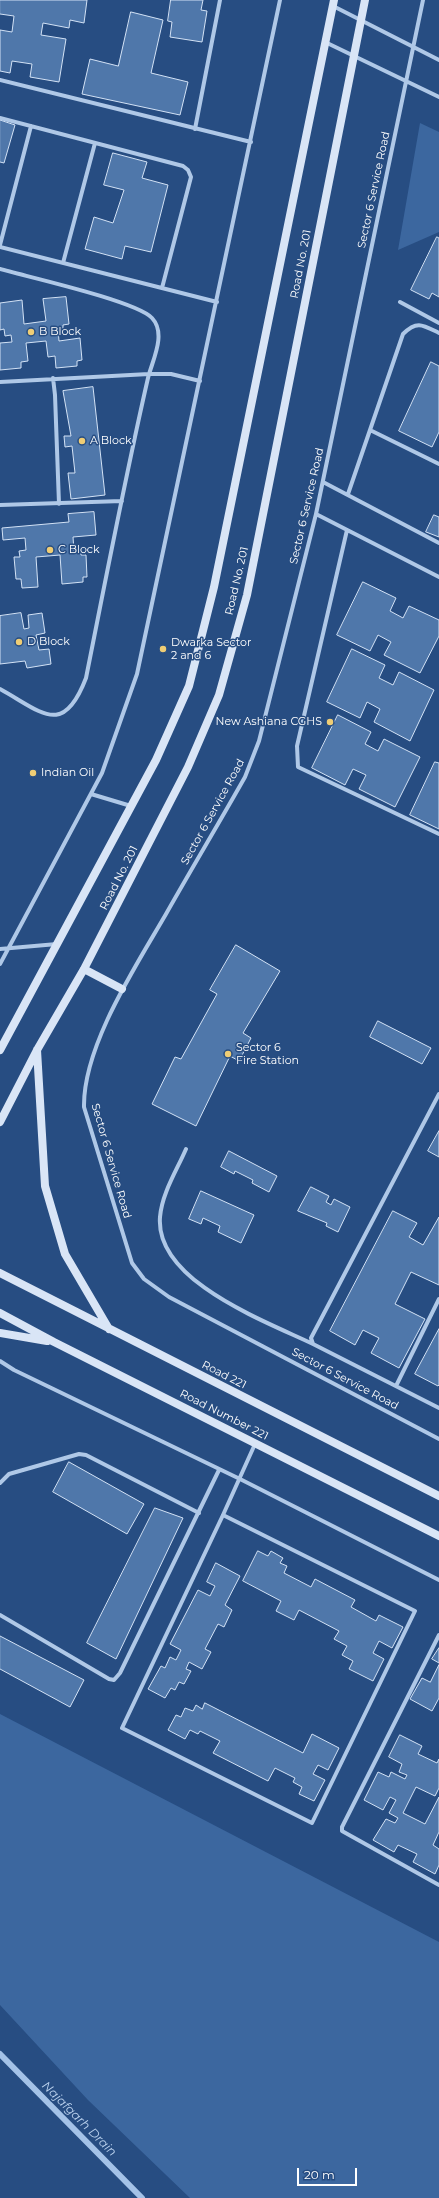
<!DOCTYPE html>
<html>
<head>
<meta charset="utf-8">
<style>
	body { margin:0 }
	#map { position:relative; width:439px; height:2198px; overflow:hidden; background:#274d82; font-family:Montserrat,sans-serif }
	canvas { display:block }
	.scale { position:absolute; left:297px; top:2168px; width:60px; height:18px; box-sizing:border-box; border:2px solid #fff; border-top:0; padding-left:5px; font-size:12px; line-height:14px; white-space:nowrap; color:#fff; -webkit-text-stroke:3px #274d82; paint-order:stroke }
</style>
</head>
<body>
<div id="map">
<canvas width="439" height="2198"></canvas>
<div class="scale">20 m</div>
</div>
<script>
const ctx = document.querySelector('canvas').getContext('2d');
ctx.lineJoin = 'round';
function paint(path, color) { ctx.fillStyle = color; ctx.fill(path, 'evenodd'); }
function trace(path, color, width, dash) { ctx.strokeStyle = color; ctx.lineWidth = width; ctx.lineCap = dash ? 'butt' : 'round'; ctx.setLineDash(dash || []); ctx.stroke(path); }
function drawText(font, color, halo, rows, align = 'center') {
  ctx.font = font + ' Montserrat,sans-serif'; ctx.lineWidth = 3; ctx.setLineDash([]); ctx.textBaseline = 'middle'; ctx.strokeStyle = halo; ctx.fillStyle = color; for (const [text, x, y, turn = 0] of rows) {
    ctx.save(); ctx.translate(x, y); ctx.rotate((+turn || 0) * Math.PI / 180); ctx.textAlign = isNaN(turn) ? turn : align; if (halo) ctx.strokeText(text, 0, 0); ctx.fillText(text, 0, 0); ctx.restore();
  }
}
paint(new Path2D(`
	M420,123L439,132V232L398,250Z
	M0,1714L439,1942V2198H190L88,2100L0,2005Z`), '#3c679f');
trace(new Path2D(`
	M0,2054L142,2198`), '#a4c2e7', 6);
const building = new Path2D(`
	M0,0H87L84,23L70,20L69,28L43,23L41,35L66,39L59,82L30,77L32,64L12,61L10,73L0,71V30L12,32L14,16L0,14Z
	M171,0H203L201,10L207,11L202,42L170,37L172,22L168,21Z
	M131,12L163,20L151,73L188,82L180,115L82,94L90,59L118,66Z
	M0,120L15,125L4,163L0,162Z
	M113,153L147,162L142,178L168,185L151,252L125,246L122,259L85,249L94,217L113,223L124,190L104,185Z
	M437,237L439,238V297L432,293L429,299L411,290Z
	M66,297L69,324L63,325V329H58L59,341L80,338L82,360L77,361V366L56,368L55,356L48,357L46,341L26,343L28,361L21,362V368L0,370V343L12,342L11,335L5,336L4,329L0,330V303L22,300L24,324L46,321L43,299Z
	M431,362L439,366V432L432,447L399,431Z
	M93,387L105,495L71,499L68,473H75L72,446L65,447L64,436H71L63,391Z
	M94,512L96,535L73,537L74,551L81,550V555H86L87,577H83V582L62,584L60,555L36,557L38,587L22,588L21,579H16L14,557H20L19,551L26,550L25,538L3,540L2,528L69,522L68,514Z
	M434,515L439,517V537L426,532Z
	M363,582L396,598L390,611L403,618L409,606L439,620V636L420,673L384,655L391,642L378,635L370,651L337,635Z
	M21,613L24,629L29,628L28,615L42,613L45,633L36,635L39,650L49,649L51,664L27,668L25,661L0,664V616Z
	M352,649L385,665L379,678L393,685L399,672L434,690L410,741L374,722L380,709L367,702L360,718L327,702Z
	M338,715L371,732L365,744L378,751L384,739L420,757L395,807L359,789L366,775L353,769L345,785L312,768Z
	M435,762L439,763V829L410,815Z
	M236,945L280,971L243,1033L251,1038L239,1061L230,1056L196,1126L152,1104L175,1057L181,1059L217,994L210,990Z
	M378,1021L431,1048L422,1064L370,1037Z
	M439,1131V1157L428,1151Z
	M229,1151L277,1176L269,1192L252,1183L253,1180L235,1171L234,1174L221,1167Z
	M311,1187L329,1196L326,1202L331,1205L334,1199L350,1207L338,1232L326,1226L327,1223L298,1211Z
	M201,1191L254,1215L241,1243L218,1232L220,1226L203,1218L201,1224L189,1219Z
	M393,1211L417,1223L409,1237L423,1245L439,1217V1285L411,1272L395,1304L425,1319L399,1368L371,1353L379,1338L363,1330L355,1345L330,1331Z
	M439,1329V1385L438,1386L415,1374Z
	M69,1462L144,1504L127,1534L53,1492Z
	M155,1508L183,1518L116,1659L87,1643Z
	M258,1551L268,1556L271,1551L283,1558L280,1563L287,1566L284,1573L311,1587L315,1579L355,1600L351,1607L376,1621L379,1615L403,1627L392,1648L379,1641L373,1653L384,1659L373,1681L349,1669L353,1661L342,1655L347,1646L334,1639L339,1631L299,1610L294,1620L276,1611L281,1601L243,1581Z
	M216,1563L240,1576L225,1605L232,1610L224,1627L218,1624L205,1649L211,1652L202,1669L189,1662L186,1669L191,1671L184,1684L179,1682L175,1690L171,1688L165,1698L148,1689L161,1666L165,1668L170,1657L176,1660L181,1650L170,1644L198,1590L210,1596L215,1586L207,1582Z
	M0,1636L84,1680L70,1707L0,1669Z
	M439,1648V1663L432,1659Z
	M439,1665V1698L432,1711L410,1699L422,1678L430,1682Z
	M205,1703L303,1753L312,1734L339,1748L328,1770L318,1765L313,1774L325,1780L314,1801L299,1794L302,1787L293,1782L295,1778L275,1768L268,1781L213,1753L220,1741L200,1731L198,1734L190,1730L185,1739L168,1730L176,1715L181,1717L185,1708L193,1711L196,1705L202,1709Z
	M400,1735L422,1746L418,1754L437,1763L439,1759V1788L435,1796L416,1787L403,1813L425,1824L439,1797V1832L433,1845L439,1849V1865L435,1874L413,1862L417,1854L398,1845L394,1852L373,1840L386,1819L395,1823L398,1818L389,1813L396,1800L390,1797L383,1810L364,1800L378,1772L389,1777L391,1772L405,1779L407,1775L399,1772L402,1764L389,1757Z`);
paint(building, '#4f77aa');
trace(building, '#d3e2f5', 1);
trace(new Path2D(`
	M423,0L316,514L259,741L245,777C219,823 192,868 166,914C136,966 83,1046 84,1107L132,1263L144,1279L169,1297L439,1439
	M333,6L439,60
	M325,42L439,97
	M0,80L251,142
	M0,118L183,166L188,170L191,177L162,288
	M195,129L220,0
	M0,245L31,126
	M0,247L217,302
	M63,263L95,143
	M0,269C28,277 136,301 152,318C167,334 152,361 148,378C125,478 106,578 86,678C63,738 42,712 0,689
	M400,302L439,323
	M53,378L55,395L59,504
	M0,382L149,374H171L200,381
	M370,430L439,464
	M323,482L439,543
	M348,494L403,334C417,320 423,325 439,333
	M0,505L122,501
	M316,514L439,577
	M347,530L297,746L298,767L439,834
	M91,794L131,806
	M0,949L57,944
	M0,964L102,773L137,674L280,0
	M439,1094L311,1338L313,1344L439,1408
	M186,1149C177,1170 162,1193 160,1217C155,1281 265,1321 313,1344
	M0,1361L14,1370L240,1479L439,1580
	M396,1386L439,1299
	M0,1483L9,1474L79,1454L86,1455L199,1513
	M223,1515L415,1611L312,1823L122,1728L223,1515L255,1444
	M0,1615L109,1679L114,1680L120,1673L219,1470
	M439,1635L342,1827V1831L439,1885`), '#afc8e7', 4);
trace(new Path2D(`
	M84,969L122,989
	M0,1050L156,760L189,686L214,587L334,0
	M37,1050L45,1186L65,1254L109,1329
	M0,1122L37,1050L84,969L188,767L219,695L247,595L365,0
	M0,1273L439,1496
	M0,1313L54,1342L439,1536
	M0,1333L47,1341`), '#d9e5f6', 8);
for (const [x, y, r, color] of [
	[31,332,4,"#efcd75"],
	[82,441,4,"#efcd75"],
	[50,550,4,"#efcd75"],
	[19,642,4,"#efcd75"],
	[163,649,4,"#efcd75"],
	[330,722,4,"#efcd75"],
	[33,773,4,"#efcd75"],
	[228,1054,4,"#efcd75"]
]) { const dot = new Path2D(); dot.arc(x, y, r, 0, 2 * Math.PI); ctx.fillStyle = color; ctx.fill(dot); trace(dot, '#274d82', 1.5); }
drawText('11px', '#fff', '#274d82', [
	["Sector 6 Service Road",374,190,-78],
	["Road No. 201",301,264,-79],
	["Sector 6 Service Road",307,506,-77],
	["Road No. 201",237,581,-77],
	["Sector 6 Service Road",213,812,-61],
	["Road No. 201",119,878,-63],
	["Sector 6 Service Road",111,1161,74],
	["Road 221",224,1375,27],
	["Sector 6 Service Road",345,1379,28],
	["Road Number 221",224,1415,27]
]);
drawText('11px', '#fff', '#274d82', [
	["B Block",39,332],
	["A Block",90,441],
	["C Block",58,550],
	["D Block",27,642],
	["Dwarka Sector",171,643],
	["2 and 6",171,656],
	["New Ashiana CGHS",322,722,"right"],
	["Indian Oil",41,773],
	["Sector 6",236,1048],
	["Fire Station",236,1061]
], 'left');
drawText('italic 12px', '#bbd2ee', '#274d82', [
	["Najafgarh Drain",79,2119,45]
]);
</script>
</body>
</html>
